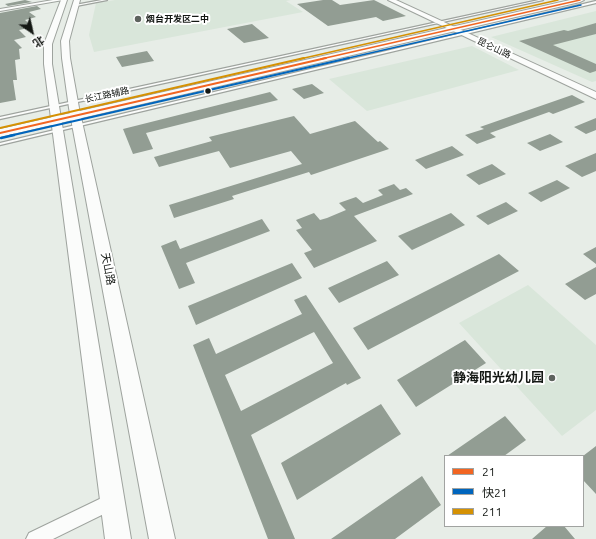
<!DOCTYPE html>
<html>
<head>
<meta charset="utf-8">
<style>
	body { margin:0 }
	#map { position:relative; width:596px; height:539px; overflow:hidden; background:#e7ede7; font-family:Ubuntu,"Noto Sans SC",sans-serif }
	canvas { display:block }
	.legend { position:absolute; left:444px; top:455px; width:140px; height:72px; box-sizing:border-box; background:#fff; border:1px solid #a1a3a1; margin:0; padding:5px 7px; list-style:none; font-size:12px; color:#141814 }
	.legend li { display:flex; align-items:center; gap:8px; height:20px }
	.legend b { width:20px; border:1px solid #a1a3a1 }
	.north { position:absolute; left:12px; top:12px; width:40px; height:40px; -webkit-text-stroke:3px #fff; paint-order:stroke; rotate:146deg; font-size:11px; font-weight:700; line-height:16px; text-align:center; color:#141814 }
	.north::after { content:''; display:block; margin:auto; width:14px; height:18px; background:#141814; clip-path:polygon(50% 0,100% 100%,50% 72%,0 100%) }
</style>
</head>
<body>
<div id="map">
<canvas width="596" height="539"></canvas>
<ul class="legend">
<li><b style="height:5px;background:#f26522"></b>21</li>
<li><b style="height:5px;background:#0065bd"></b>快21</li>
<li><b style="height:5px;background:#d59103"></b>211</li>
</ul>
<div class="north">北</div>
</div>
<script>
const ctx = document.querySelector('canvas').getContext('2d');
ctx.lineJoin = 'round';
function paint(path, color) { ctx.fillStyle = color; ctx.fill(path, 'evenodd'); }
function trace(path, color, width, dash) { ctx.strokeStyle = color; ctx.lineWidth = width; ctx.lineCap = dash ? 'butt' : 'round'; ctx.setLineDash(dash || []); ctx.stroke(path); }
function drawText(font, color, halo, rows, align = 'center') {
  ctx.font = font + ' Ubuntu,"Noto Sans SC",sans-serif'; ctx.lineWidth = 4; ctx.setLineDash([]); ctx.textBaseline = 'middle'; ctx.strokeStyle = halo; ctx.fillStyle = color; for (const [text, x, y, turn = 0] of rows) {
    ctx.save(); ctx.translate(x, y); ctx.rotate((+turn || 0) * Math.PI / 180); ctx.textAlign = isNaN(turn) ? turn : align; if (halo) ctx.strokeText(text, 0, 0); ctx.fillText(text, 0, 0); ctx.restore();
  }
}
paint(new Path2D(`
	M115,0H291L286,1L303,12L94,52L89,35L96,3Z
	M596,11V81L592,82L491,37Z
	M472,46L519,70L367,111L329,79Z
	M528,285L596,345V410L562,436L459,323Z`), '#d9e6da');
paint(new Path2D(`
	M25,0L32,2L8,6L5,4Z
	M323,0H332L340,5L374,0L406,16L383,21L376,17L328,26L297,4Z
	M37,6L41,9L29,12L36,17L25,20L33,27L19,30L26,37L14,40L22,48L19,49L20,59L15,60L17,80H13L16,100L0,103V13Z
	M596,23V34L553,45L596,64V71L590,73L519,41L564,30L568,31Z
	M252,24L269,38L244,43L227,29Z
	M147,51L154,61L122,67L116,57Z
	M312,84L324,93L304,99L292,89Z
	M270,92L278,100L146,133L153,149L133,154L123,129Z
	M572,95L585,102L553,114L549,112L490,133L496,137L477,144L465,135L484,129L480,127Z
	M294,116L310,134L355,121L378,142L380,141L389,149L311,175L309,172L232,196L234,199L174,218L169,205L302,164L291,151L230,168L219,151L159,167L154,157L212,141L209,137Z
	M596,118V130L586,134L574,127Z
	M550,134L563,142L540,151L527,143Z
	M452,146L464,155L426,169L415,160Z
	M596,153V171L582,177L565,166Z
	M492,164L506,174L479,185L466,175Z
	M557,180L570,188L541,202L528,193Z
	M394,184L400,190L406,188L413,194L354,216L377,241L314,268L304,253L312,250L296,230L302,228L296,220L314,213L320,220L327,218L346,210L339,203L356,197L363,203L383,195L378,190Z
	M506,202L518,211L488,225L476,216Z
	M451,213L465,225L412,250L398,236Z
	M262,219L270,231L186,263L195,283L179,289L161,246L176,240L180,249Z
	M596,247V264L583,254Z
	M499,254L519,271L368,350L353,328Z
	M387,261L399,275L339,303L328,288Z
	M292,263L302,278L196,325L188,306Z
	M596,267V294L585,300L565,284Z
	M306,295L361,378L347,385L346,383L251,435L295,539H268L193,345L209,338L216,354L302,314L294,300ZM314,332L333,363L241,411L225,375Z
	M465,340L486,363L416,407L397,380Z
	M381,404L401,434L297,500L281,463Z
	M505,416L526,440L504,456H447Z
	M596,446V494L583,480V456Z
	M422,476L441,505L395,539H331Z
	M547,526H564L575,539H532Z`), '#929d93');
const lane = new Path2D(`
	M102,0H107L76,6L75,5Z
	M539,0H543L0,119V117Z
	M596,1V3L0,145V143Z`);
const street = new Path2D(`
	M53,0H63L0,11V9Z
	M112,493L118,495L120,501L118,507L53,539H26L29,533Z`);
const secondary = new Path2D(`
	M61,0H67L52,44V64L131,539H105L44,64V44Z
	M74,0H80L69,41L70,58L79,108L175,539H149L69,108L62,58L61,41Z
	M388,0H396L596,92V99Z`);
const primary = new Path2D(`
	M570,0H584L580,2L0,137V129Z`);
trace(lane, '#9ea39e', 2.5);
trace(street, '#9ea39e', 2);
trace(secondary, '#9ea39e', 2);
trace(primary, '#9ea39e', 2);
paint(lane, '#fbfcfb');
paint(street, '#fbfcfb');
paint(secondary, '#fbfcfb');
paint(primary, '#fbfcfb');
trace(new Path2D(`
	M321,59L580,0`), '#f26522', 1.5);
trace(new Path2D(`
	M0,133L326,58`), '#f26522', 2);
trace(new Path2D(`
	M344,59L581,5`), '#0065bd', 1.5);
trace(new Path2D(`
	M9,136L349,58`), '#0065bd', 2);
trace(new Path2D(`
	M1,138L14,135`), '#0065bd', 2.5);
trace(new Path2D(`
	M300,59L558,0`), '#d59103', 1.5);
trace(new Path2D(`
	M0,128L304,58`), '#d59103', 2);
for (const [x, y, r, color] of [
	[138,19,4,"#5e635e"],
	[208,91,3.5,"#141814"],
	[552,378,4,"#5e635e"]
]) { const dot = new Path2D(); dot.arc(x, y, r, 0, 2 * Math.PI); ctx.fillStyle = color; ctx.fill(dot); trace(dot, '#fff', 1.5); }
drawText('bold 9px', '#141814', '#fff', [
	["烟台开发区二中",146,19]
], 'left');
drawText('9px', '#141814', '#fff', [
	["昆仑山路",494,48,25],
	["长江路辅路",107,95,-12]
]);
drawText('11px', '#141814', '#fff', [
	["天山路",108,269,79]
]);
drawText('bold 13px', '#141814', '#fff', [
	["静海阳光幼儿园",544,378]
], 'right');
</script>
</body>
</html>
